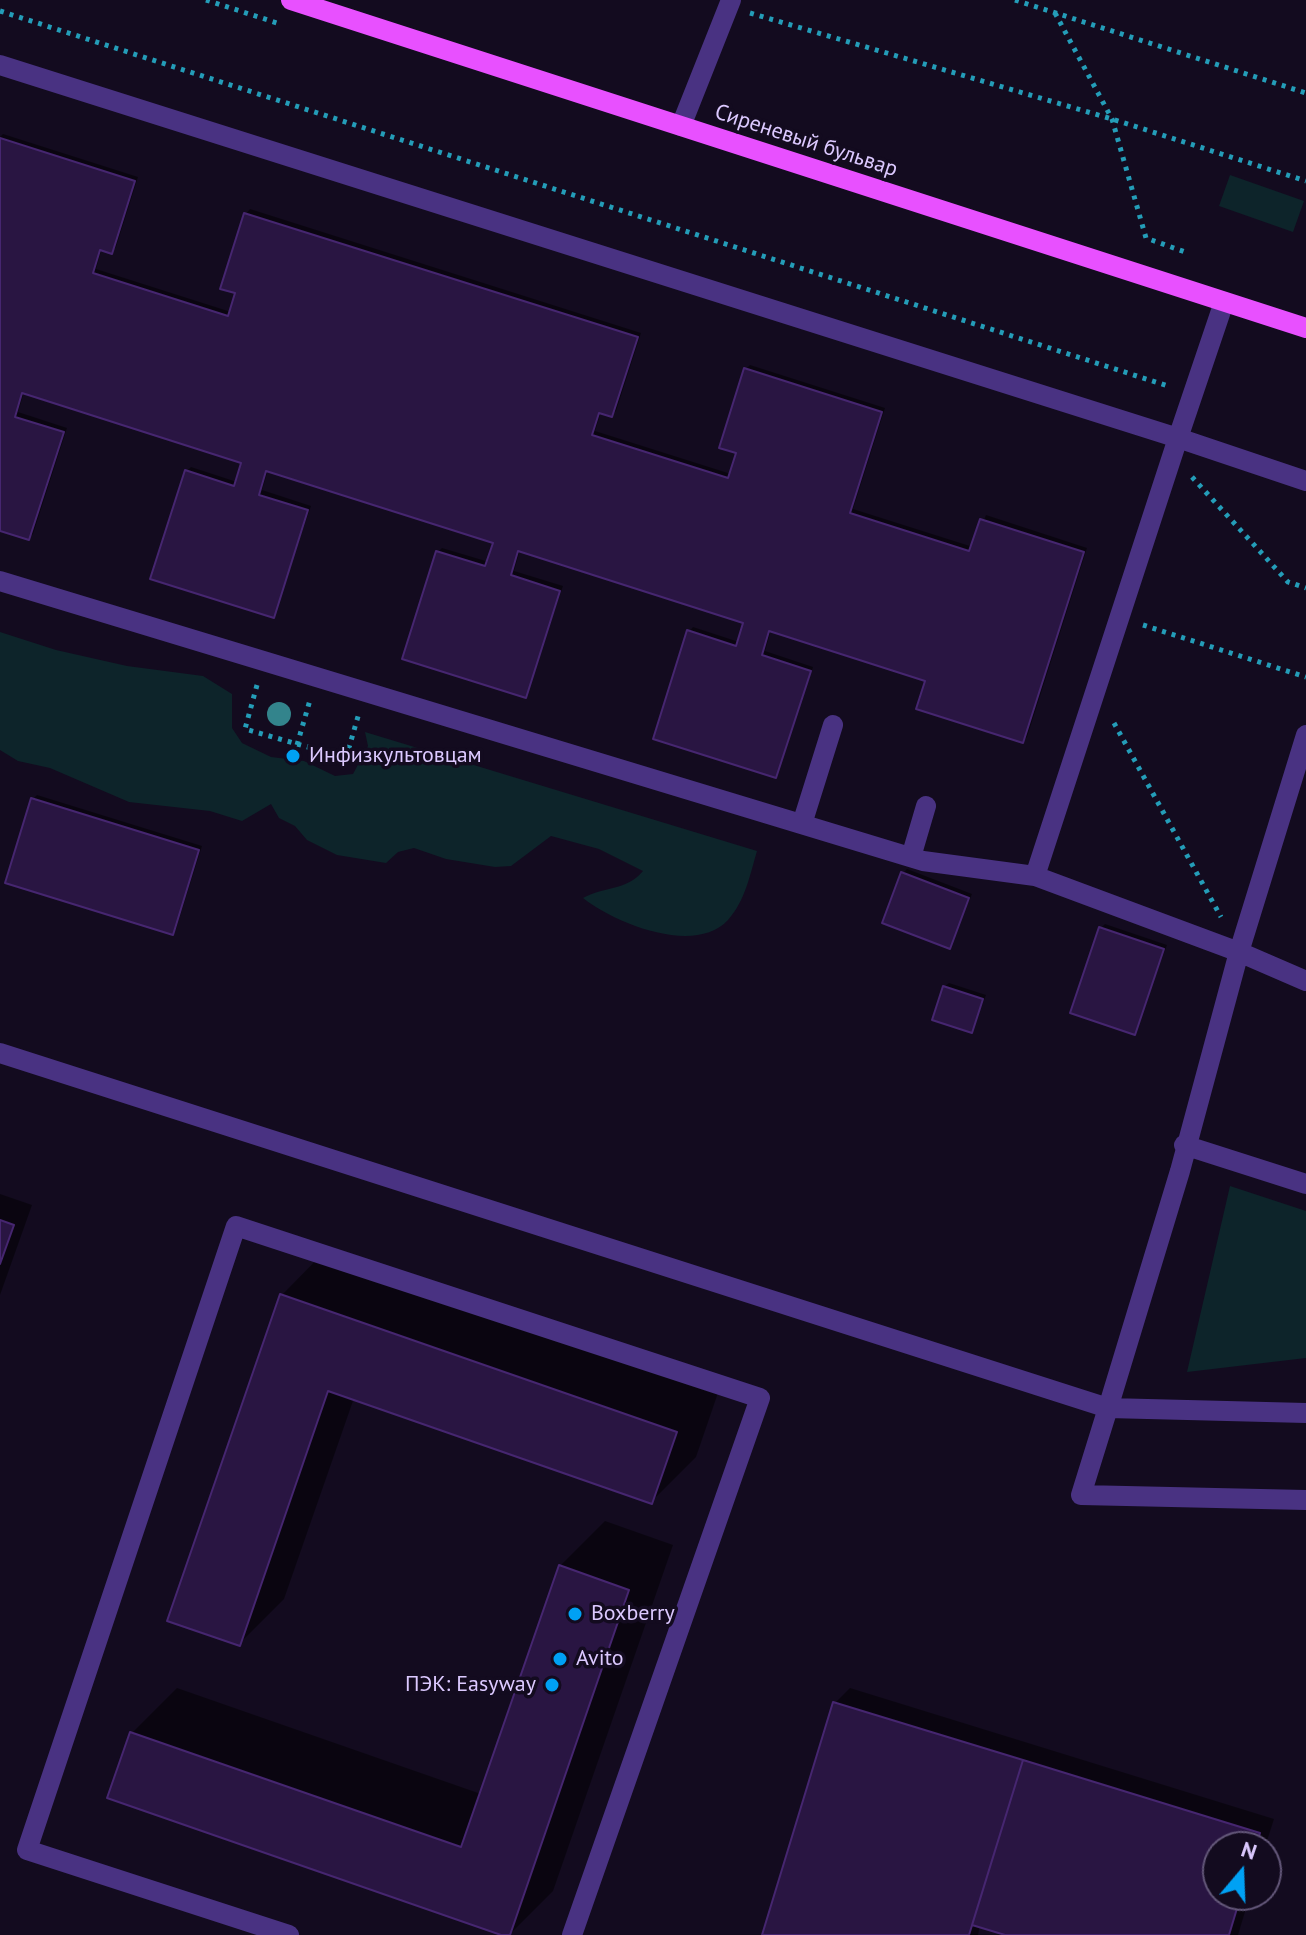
<!DOCTYPE html>
<html>
<head>
<meta charset="utf-8">
<style>
	body { margin:0 }
	#map { position:relative; width:1306px; height:1935px; overflow:hidden; background:#130b1f; font-family:"PT Sans",sans-serif }
	canvas { display:block }
	.north { position:absolute; left:1202px; top:1831px; width:80px; height:80px; box-sizing:border-box; background:#130b1f; border:2px solid #635779; border-radius:50%; rotate:19deg; font-size:22px; font-weight:700; line-height:32px; text-align:center; color:#dcc9ff }
	.north::after { content:''; display:block; margin:auto; width:28px; height:36px; background:#00a1f4; clip-path:polygon(50% 0,100% 100%,50% 72%,0 100%) }
</style>
</head>
<body>
<div id="map">
<canvas width="1306" height="1935"></canvas>
<div class="north">N</div>
</div>
<script>
const ctx = document.querySelector('canvas').getContext('2d');
ctx.lineJoin = 'round';
function paint(path, color) { ctx.fillStyle = color; ctx.fill(path, 'evenodd'); }
function trace(path, color, width, dash) { ctx.strokeStyle = color; ctx.lineWidth = width; ctx.lineCap = dash ? 'butt' : 'round'; ctx.setLineDash(dash || []); ctx.stroke(path); }
function drawText(font, color, halo, rows, align = 'center') {
  ctx.font = font + ' "PT Sans",sans-serif'; ctx.lineWidth = 7; ctx.setLineDash([]); ctx.textBaseline = 'middle'; ctx.strokeStyle = halo; ctx.fillStyle = color; for (const [text, x, y, turn = 0] of rows) {
    ctx.save(); ctx.translate(x, y); ctx.rotate((+turn || 0) * Math.PI / 180); ctx.textAlign = isNaN(turn) ? turn : align; if (halo) ctx.strokeText(text, 0, 0); ctx.fillText(text, 0, 0); ctx.restore();
  }
}
paint(new Path2D(`
	M1230,175L1304,201L1293,232L1219,206Z
	M0,632L56,650L127,666L203,676L232,694V728L242,743L271,757L304,761L335,776L353,774L368,746L365,732L757,851C750,875 745,901 728,920C695,956 614,923 583,898C605,886 626,891 643,871L599,849L551,836L511,866L495,867L446,859L414,848L398,852L386,863L337,855L307,840L295,826L279,818L271,804L242,821L210,811L129,802L50,768L18,761L0,750Z
	M1230,1186L1306,1211V1358L1187,1372Z`), '#0d242a');
paint(new Path2D(`
	M3,134L138,177L116,247L112,252L102,248L96,269L231,312L238,292L246,214L250,209L641,333L616,411L612,415L601,412L595,431L731,474L738,452L746,369L750,365L885,408L853,509L973,547L986,515L1087,548L1027,737L1023,741L927,679L771,630L765,651L813,667L776,776L689,632L693,627L739,642L746,621L520,550L514,571L563,586L525,696L438,552L442,548L489,562L495,542L268,470L262,490L311,506L273,616L187,471L191,467L237,482L244,461L24,392L18,412L67,428L33,534L29,538L0,529V137Z
	M37,795L202,846L176,929L172,933L33,799Z
	M907,869L972,894L949,947L902,874Z
	M1105,924L1167,945L1134,1033L1101,928Z
	M949,983L986,995L972,1030L944,987Z
	M0,1194L32,1205L0,1295Z
	M326,1250L720,1387L696,1457L652,1501L354,1398L284,1599L239,1644L282,1295Z
	M605,1521L673,1545L553,1891L509,1935L132,1733L177,1688L481,1794L560,1566Z
	M850,1688L1274,1819L1265,1847H1218V1895H1250L1238,1935H1012L980,1925L978,1935H764L835,1703Z`), '#0007');
const building = new Path2D(`
	M0,138L135,181L112,254L100,250L93,273L228,316L235,293L220,289L244,213L638,337L612,417L599,413L592,435L728,478L736,453L719,448L744,368L882,412L850,513L969,551L980,519L1084,552L1023,743L916,709L925,681L769,631L762,655L811,671L776,778L653,739L687,630L736,646L743,623L518,551L511,575L560,591L526,698L402,659L436,551L485,566L493,543L266,471L259,495L308,510L274,618L150,579L185,470L234,486L241,463L22,393L15,417L64,432L29,540L0,531Z
	M31,798L199,850L173,935L5,883Z
	M901,872L969,898L950,949L882,923Z
	M1099,927L1164,949L1135,1035L1070,1013Z
	M943,986L983,999L972,1033L932,1020Z
	M0,1220L14,1225L0,1264Z
	M280,1294L677,1432L652,1504L328,1391L240,1646L167,1621Z
	M559,1565L629,1590L510,1935H501L107,1798L130,1732L461,1847Z
	M833,1702L1023,1760L969,1935H762Z
	M1023,1760L1260,1833L1256,1847H1218V1895H1241L1229,1935H1005L972,1925Z`);
paint(building, '#291542');
trace(building, '#462670', 2);
trace(new Path2D(`
	M206,0L277,23
	M1015,0L1306,93
	M0,11L1168,386
	M750,13L1112,119L1306,181
	M1055,13L1112,119L1146,238L1185,252
	M1192,477L1288,582L1306,588
	M1143,625L1306,677
	M257,685L245,729L346,758L359,713
	M1114,723L1221,917
	M297,745L310,700`), '#249db8', 5, [4, 6]);
trace(new Path2D(`
	M0,65L1178,438L1035,876L1239,952L1180,1171L1108,1408L1306,1413
	M681,126L731,0
	M1224,302L1178,438L1306,481
	M0,581L923,861L1035,876
	M1306,735L1239,952L1306,981
	M802,824L833,725
	M911,857L926,806
	M0,1053L1108,1408L1081,1495L1306,1500
	M1184,1145L1306,1184
	M289,1935L27,1850L236,1226L760,1398L572,1935`), '#493282', 20);
trace(new Path2D(`
	M291,0L1306,328`), '#e850ff', 20);
ctx.fillStyle = '#33848c';
for (const [x, y] of [
	[279,714]
]) { ctx.beginPath(); ctx.arc(x, y, 12, 0, 2 * Math.PI); ctx.fill(); }
for (const [x, y, r, color] of [
	[293,756,8,"#00a1f4"],
	[575,1614,8,"#00a1f4"],
	[560,1659,8,"#00a1f4"],
	[552,1685,8,"#00a1f4"]
]) { const dot = new Path2D(); dot.arc(x, y, r, 0, 2 * Math.PI); ctx.fillStyle = color; ctx.fill(dot); trace(dot, '#130b1f', 3); }
drawText('22px', '#dcc9ff', '#130b1f', [
	["Сиреневый бульвар",806,141,18]
]);
drawText('22px', '#dcc9ff', '#130b1f', [
	["Инфизкультовцам",309,756],
	["Boxberry",591,1614],
	["Avito",576,1659],
	["ПЭК: Easyway",536,1685,"right"]
], 'left');
</script>
</body>
</html>
